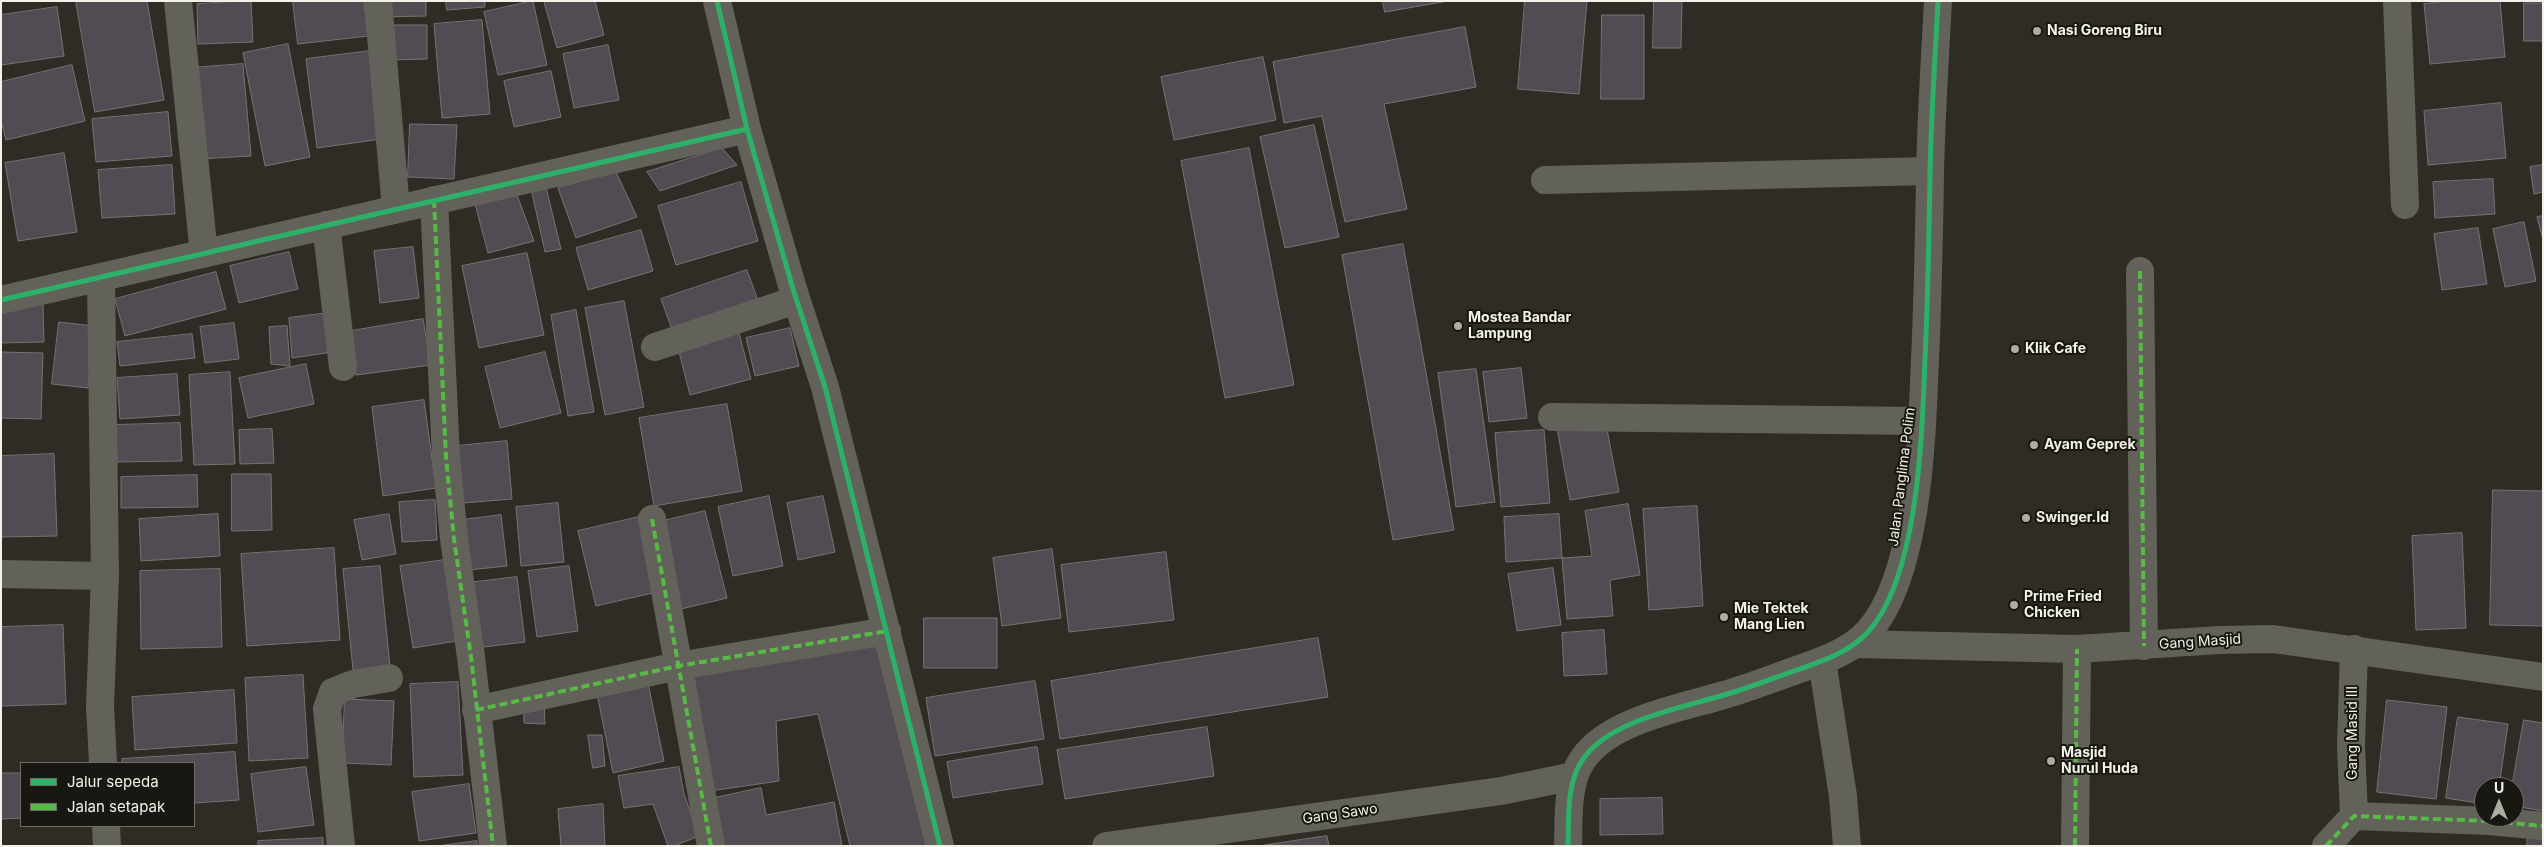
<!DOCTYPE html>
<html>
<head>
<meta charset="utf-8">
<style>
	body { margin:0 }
	#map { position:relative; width:2544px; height:847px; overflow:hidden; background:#2e2c24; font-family:Inter,sans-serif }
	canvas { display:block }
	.frame { position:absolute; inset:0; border:2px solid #f3f2e9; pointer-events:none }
	.legend { position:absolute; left:20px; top:762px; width:175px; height:65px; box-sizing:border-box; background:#181711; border:1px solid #706f67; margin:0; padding:6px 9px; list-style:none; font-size:15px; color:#f3f2e9 }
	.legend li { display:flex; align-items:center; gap:10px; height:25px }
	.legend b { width:25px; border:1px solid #706f67 }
	.north { position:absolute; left:2474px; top:777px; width:50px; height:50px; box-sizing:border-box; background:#181711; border:1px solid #706f67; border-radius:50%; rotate:0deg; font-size:14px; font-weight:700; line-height:20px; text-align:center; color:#f3f2e9 }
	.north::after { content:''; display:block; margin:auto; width:18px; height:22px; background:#aeada4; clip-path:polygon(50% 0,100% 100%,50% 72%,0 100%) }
</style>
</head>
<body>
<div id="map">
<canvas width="2544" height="847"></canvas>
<div class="frame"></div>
<ul class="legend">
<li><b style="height:6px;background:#2db169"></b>Jalur sepeda</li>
<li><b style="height:6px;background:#58b947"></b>Jalan setapak</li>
</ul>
<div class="north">U</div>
</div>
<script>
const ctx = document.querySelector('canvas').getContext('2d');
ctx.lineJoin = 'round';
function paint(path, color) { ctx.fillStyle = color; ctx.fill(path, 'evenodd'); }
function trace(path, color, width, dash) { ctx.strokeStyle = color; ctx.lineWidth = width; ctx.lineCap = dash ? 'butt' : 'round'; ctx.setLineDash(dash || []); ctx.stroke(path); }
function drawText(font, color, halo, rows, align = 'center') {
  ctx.font = font + ' Inter,sans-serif'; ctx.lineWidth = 4; ctx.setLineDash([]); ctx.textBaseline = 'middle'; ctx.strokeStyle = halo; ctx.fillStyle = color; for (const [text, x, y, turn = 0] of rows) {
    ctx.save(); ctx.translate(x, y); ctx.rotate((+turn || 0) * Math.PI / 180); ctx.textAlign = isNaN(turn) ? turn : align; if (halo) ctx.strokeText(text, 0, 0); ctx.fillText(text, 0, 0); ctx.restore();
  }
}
const building = new Path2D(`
	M76,1H147L164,100L95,112Z
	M251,1L253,42L198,44L197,4Z
	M293,1H364L368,36L298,44Z
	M381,1H426V16L382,17Z
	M446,1H485V7L447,10Z
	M533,1L547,65L498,75L484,12Z
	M548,1H595L604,35L557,48L544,2Z
	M1383,1H1448L1385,12Z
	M1525,1H1587L1579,94L1518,89Z
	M1654,1H1682L1681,48H1653Z
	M2449,1H2500L2505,57L2430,64L2424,4Z
	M2524,3H2543V41H2524Z
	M57,7L64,56L1,65V15Z
	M1602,15H1644V99H1601Z
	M482,20L490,114L442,118L434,24Z
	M386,25H427V59L386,60Z
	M1465,27L1476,87L1384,104L1407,209L1345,222L1322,116L1284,123L1273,62Z
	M288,44L310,157L265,166L243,53Z
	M608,45L619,100L574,108L563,54Z
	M371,51L382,139L317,148L306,59Z
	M1263,57L1276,120L1174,140L1161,77Z
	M243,64L251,156L198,159L191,68Z
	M72,65L85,121L6,140L1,121V82Z
	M551,71L561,117L514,127L504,81Z
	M2501,103L2506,158L2428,165L2424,111Z
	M168,112L172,156L96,162L92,119Z
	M410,124L457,125L454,179L408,177Z
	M1314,125L1339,237L1285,248L1260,137Z
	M722,148L737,165L660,191L647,172Z
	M1249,148L1294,385L1225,398L1181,161Z
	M64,153L77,232L18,241L5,163Z
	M172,165L175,214L102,218L98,170Z
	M2543,165V192L2534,194L2530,167Z
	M616,172L637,217L576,238L558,188Z
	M2493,179L2495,214L2435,218L2433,182Z
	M741,182L758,241L676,265L658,206Z
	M545,183L561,249L545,252L532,193Z
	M517,195L534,241L488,253L474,200Z
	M2543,216V240L2537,217Z
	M2524,222L2536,281L2505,287L2493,229Z
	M2478,228L2487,284L2442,290L2434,234Z
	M641,230L653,271L588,290L576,248Z
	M1403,244L1454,530L1393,540L1342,255Z
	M413,247L419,298L380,303L374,251Z
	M289,252L298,289L239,303L230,266Z
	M527,253L544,335L479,348L462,266Z
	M747,270L761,309L675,338L661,299Z
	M216,272L226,309L125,336L115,299Z
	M624,301L644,407L605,415L585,308Z
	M43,305L44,342L1,343V306Z
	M576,310L594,412L568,416L551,315Z
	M328,313L333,352L292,358L289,318Z
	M423,319L431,365L356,375L345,332Z
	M59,322L94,326L88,388L52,384Z
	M234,323L239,359L205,363L200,327Z
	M287,326L290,366L271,364L269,327Z
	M790,328L799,366L755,376L746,338Z
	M739,333L751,379L690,395L678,348Z
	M192,334L195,358L120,366L117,342Z
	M1,352L43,353L41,419L1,418Z
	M545,352L561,413L500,428L485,367Z
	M306,364L314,404L248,418L239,378Z
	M1521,368L1527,418L1489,422L1483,372Z
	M1476,369L1495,502L1456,507L1438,373Z
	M230,372L235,464L194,465L189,375Z
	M177,374L180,415L120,419L117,378Z
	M424,400L436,488L383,496L372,407Z
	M727,404L742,491L654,506L639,418Z
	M1605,419L1619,492L1570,500L1557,428Z
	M180,423L182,461L117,462L116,425Z
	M272,429L274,463L240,464L239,430Z
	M1544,430L1550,503L1501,507L1495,433Z
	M507,441L512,499L463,503L457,446Z
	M54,454L57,536L1,537V456Z
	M232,474H271L272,530L232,531Z
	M197,475L198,507L121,508V477Z
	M2493,490L2543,491V626L2490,625Z
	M769,496L783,566L733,576L718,507Z
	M823,496L835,552L798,560L787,503Z
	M435,500L437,540L402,542L399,502Z
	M558,503L564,562L521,566L516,507Z
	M1628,504L1640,575L1610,580L1613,616L1567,619L1562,558L1592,556L1585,511Z
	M1697,506L1703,606L1649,610L1643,509Z
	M705,511L727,598L681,609L659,522Z
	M218,514L220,556L141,561L139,519Z
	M389,514L396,554L362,560L354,520Z
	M1559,514L1562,558L1506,562L1504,517Z
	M501,515L507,566L468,570L462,520Z
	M639,517L657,592L596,606L578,531Z
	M2462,533L2466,628L2416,630L2412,536Z
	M334,548L340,640L247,646L241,554Z
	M1052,549L1061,618L1002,626L993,558Z
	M1166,552L1174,620L1069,632L1061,565Z
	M445,560L457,641L413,648L400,566Z
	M380,566L390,667L353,670L343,569Z
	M569,566L578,631L537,637L528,571Z
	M1553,568L1561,625L1517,631L1508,574Z
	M220,569L222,647L141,649L140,571Z
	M517,577L525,642L475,648L467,583Z
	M924,618H997V668H924Z
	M63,625L66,704L1,706V627Z
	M1604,630L1607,674L1564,676L1562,633Z
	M876,635L926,846H850L818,714L776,721L779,781L710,791L686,673Z
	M1318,638L1328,697L1060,739L1051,681Z
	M303,675L308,758L249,761L245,678Z
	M1035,681L1044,739L935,756L926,698Z
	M458,682L463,775L414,777L410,684Z
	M648,683L664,761L613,773L597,694Z
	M234,690L237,743L135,750L132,697Z
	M345,699L394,701L391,765L342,763Z
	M544,700L545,724L524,723V713Z
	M2387,700L2447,707L2436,799L2377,792Z
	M2458,717L2508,724L2499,787H2484V804L2446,798Z
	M2524,720L2543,723V811L2514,806V787H2512Z
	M1207,727L1214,776L1065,799L1057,750Z
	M588,735H602L605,766L593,768Z
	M1037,747L1043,784L953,798L947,762Z
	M235,752L239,800L194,803V763H122V759Z
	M306,767L314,825L258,832L251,774Z
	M679,767L684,794L699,836L674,846H668L653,804L624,808L618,776Z
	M1,773H21V818L1,819Z
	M469,784L476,833L419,841L412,792Z
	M761,788L766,815L834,802L842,846H719L710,799Z
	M1662,798L1663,834L1600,835V799Z
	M603,804L605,846H561L558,809Z
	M1327,836L1329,846L1265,845Z
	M2528,836L2543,837V846H2527Z
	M323,838V846H258V841Z
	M477,841V846H438Z`);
paint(building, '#534b53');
trace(building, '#767473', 1);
trace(new Path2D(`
	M178,1L204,254
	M378,1L396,209
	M717,1L747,129L793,289L825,387L940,846
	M2397,1L2405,205
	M1545,180L1930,171
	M434,200L446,457L454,539L471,657L493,846
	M326,225L343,367
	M2140,271L2144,646
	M101,277L105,576L100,706L103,763
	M1,300L747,129
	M655,347L796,300
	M1552,417L1922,421
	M652,519L711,846
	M1,574L105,576
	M1855,644L2077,649L2220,640L2273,639L2543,677
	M2354,649L2351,746L2354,816
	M1822,661L1843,796L1847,846
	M476,710L678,666L887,631
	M106,826L107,846
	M341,846L327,709L333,692L353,684L389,678
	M2075,846L2077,649
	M2326,846L2354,816L2489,821L2543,826`), '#62625b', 28);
trace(new Path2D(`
	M1106,846L1501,791L1574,776
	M1568,846C1569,818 1566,783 1583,759C1610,720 1681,708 1724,695C1748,688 1771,679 1794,671C1819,662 1849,653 1868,632C1919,576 1922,433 1925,359C1928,297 1929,236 1930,175C1931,117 1935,59 1938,1`), '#62625b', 28);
trace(new Path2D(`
	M434,200L446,457L454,539L471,657L493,846
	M2140,271L2144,646
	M652,519L711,846
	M476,710L678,666L887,631
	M2075,846L2077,649
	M2326,846L2354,816L2489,821L2543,826`), '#58b947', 4, [8, 4]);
trace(new Path2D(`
	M717,1L747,129L793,289L825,387L940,846
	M1,300L747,129
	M1568,846C1569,818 1566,783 1583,759C1610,720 1681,708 1724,695C1748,688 1771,679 1794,671C1819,662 1849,653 1868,632C1919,576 1922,433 1925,359C1928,297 1929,236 1930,175C1931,117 1935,59 1938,1`), '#2db169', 5);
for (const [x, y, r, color] of [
	[2037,31,5,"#aeada4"],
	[1458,326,5,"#aeada4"],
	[2015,349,5,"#aeada4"],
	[2034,445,5,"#aeada4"],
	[2026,518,5,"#aeada4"],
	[2014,605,5,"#aeada4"],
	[1724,617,5,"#aeada4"],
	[2051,761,5,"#aeada4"]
]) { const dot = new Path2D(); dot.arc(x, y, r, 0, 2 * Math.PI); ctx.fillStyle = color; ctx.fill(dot); trace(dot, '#181711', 2); }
drawText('bold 14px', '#f3f2e9', '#181711', [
	["Nasi Goreng Biru",2047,31],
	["Mostea Bandar",1468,318],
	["Lampung",1468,334],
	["Klik Cafe",2025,349],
	["Ayam Geprek",2044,445],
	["Swinger.Id",2036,518],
	["Prime Fried",2024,597],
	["Chicken",2024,613],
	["Mie Tektek",1734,609],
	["Mang Lien",1734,625],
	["Masjid",2061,753],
	["Nurul Huda",2061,769]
], 'left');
drawText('14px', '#f3f2e9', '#181711', [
	["Jalan Panglima Polim",1902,477,-83],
	["Gang Masjid",2200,642,-4],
	["Gang Masid III",2353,733,-90],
	["Gang Sawo",1340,814,-8]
]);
</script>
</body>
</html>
